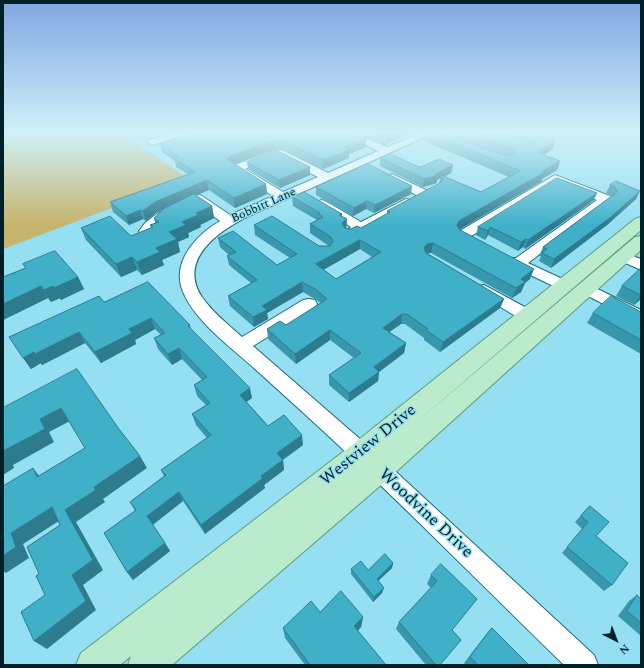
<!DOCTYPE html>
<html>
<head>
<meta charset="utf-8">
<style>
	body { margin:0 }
	#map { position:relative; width:644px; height:668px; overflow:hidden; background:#94dff2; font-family:Spectral,serif }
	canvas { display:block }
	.frame { position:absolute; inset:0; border:4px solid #002027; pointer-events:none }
	.north { position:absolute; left:596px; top:620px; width:40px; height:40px; -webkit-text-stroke:3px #94dff2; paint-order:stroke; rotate:138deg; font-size:11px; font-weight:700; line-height:16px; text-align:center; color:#002027 }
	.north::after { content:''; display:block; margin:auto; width:14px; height:18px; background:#002027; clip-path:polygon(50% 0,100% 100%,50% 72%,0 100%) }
</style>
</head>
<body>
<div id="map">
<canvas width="644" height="668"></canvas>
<div class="frame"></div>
<div class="north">N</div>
</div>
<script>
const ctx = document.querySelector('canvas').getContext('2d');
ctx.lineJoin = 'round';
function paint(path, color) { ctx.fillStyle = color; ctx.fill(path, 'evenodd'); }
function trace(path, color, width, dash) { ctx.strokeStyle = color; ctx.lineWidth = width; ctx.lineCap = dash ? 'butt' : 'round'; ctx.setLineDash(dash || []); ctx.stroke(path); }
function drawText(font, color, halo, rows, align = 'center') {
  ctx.font = font + ' Spectral,serif'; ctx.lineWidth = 3; ctx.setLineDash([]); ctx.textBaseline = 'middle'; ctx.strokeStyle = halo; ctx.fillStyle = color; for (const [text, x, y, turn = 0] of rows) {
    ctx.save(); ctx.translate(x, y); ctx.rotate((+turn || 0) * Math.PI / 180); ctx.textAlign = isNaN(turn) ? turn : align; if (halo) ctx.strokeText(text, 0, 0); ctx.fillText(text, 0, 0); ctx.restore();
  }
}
paint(new Path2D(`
	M3,132H119L189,179L3,249Z`), '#c6b46d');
const minor = new Path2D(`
	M176,132H190L189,134L152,145L147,142L148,140Z
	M339,132H351L387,147L423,132H436L249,216C220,230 177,259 202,297C213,313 228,324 242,337L303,300L309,299L315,300L317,304L315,308L253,346L368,446L594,655L598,665H564C494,597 425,527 354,460C322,429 288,399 255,369C231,347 190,318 181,286C174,258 199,233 220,221L197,204L167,219L151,234H141L139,231L145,223L158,213L198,195L202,196L230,215L273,196L230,168L232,166L274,150H282L328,173L378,151ZM277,156L318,177L283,192L245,169Z
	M392,174L428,191L430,194L424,198L420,197L388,180L386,178L388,176Z
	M555,175L610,196L612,199L528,263L569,282L572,286L569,290L564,291L507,264L505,261L507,258H516L597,200L556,183L468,238H458L456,235L458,232Z
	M406,199L410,200L412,203L410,206L350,237L345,236L343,233L351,227L315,204L321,200L325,201L361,222Z
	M624,253L641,259V270L619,260L617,257L619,254Z
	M587,284L641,310V323L582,293L579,289L582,285Z
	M484,285L534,312L536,316L534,320L528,322L522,320L479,294L476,290L479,286Z`);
const major = new Path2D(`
	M641,217V230L413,425L635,237L641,236V250L388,479L172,665H128L131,656L120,665H76L81,653L352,445L635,219Z`);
trace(minor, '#1b6c7d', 2);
trace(major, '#5c9c7d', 2);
paint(minor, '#fff');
paint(major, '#bbebcd');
paint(new Path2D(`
	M195,132L366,147L349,154V158L323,169L283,149H273L234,164L266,184L267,194L235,208L209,190L196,195L212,206L214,218L200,225L201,227L188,233L189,237L178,242L180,252L162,260L164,265L142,275L137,270L121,277L86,240L81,228L131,236L151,228L150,225L155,223L154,218L163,209L157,212L146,221L143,219L129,225L113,212L110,202L188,174L176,167L175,161L162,152L160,144Z
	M354,132H420L411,135L409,134L385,145Z
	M425,132L472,143L445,132H504L530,140L504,132H541L556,141L553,149L544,155L560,161L557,170L542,179V181L459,229L530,279L525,283L521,292L512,298L431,253H427L504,299L500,308L440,352L424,340V338L405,324H401L389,332L406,343L404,353L379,372L378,381L349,402L329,385V375L354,358L330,340L296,364L268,339L267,329L286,325L321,303L315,299L303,292L267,313L268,319L254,327L230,306L228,296L251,283L229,265L227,256L229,255L220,247L218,238L277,265L290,258L255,235L254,225L319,246H329L310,233V224L317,220L293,206L292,197L342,214V216L347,219L346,228L351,229L361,228L387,214V211L439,184L440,178L437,180V183L423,187L380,166V158L421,167L453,165L451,173L444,177L481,192L509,177L424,141ZM360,249L372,257L336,279L323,270Z
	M247,162L310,175L280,188L248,169Z
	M610,185L640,191L636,199L607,225L551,268L539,261L541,256H539L543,247L612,196L611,195L606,193Z
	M316,187L411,194L374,213L366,209L353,216L316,195Z
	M597,193L593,201L525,249L523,247L518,251L488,235L485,240L476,235L478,227Z
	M23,264L78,277L84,289L61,300L60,298L51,302L48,298L3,320V277L25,268Z
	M641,268V299L634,305L616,296L622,286Z
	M104,302L190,325L191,329L252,398L246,402L268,426L303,445L283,460L284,470L264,485L265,488L205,534L183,501L153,525L170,551L133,580L127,572L135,511L130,502L164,476L161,470L207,438L196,425L192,414L206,405L197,396L194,385L202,380L182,359L172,365L158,349L154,338L161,335L155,329L135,340L136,344L101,363L85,343L42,365L41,363L31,369L9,337Z
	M641,312V354L587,323L593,313Z
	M590,506L596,536L612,585L604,591L562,553L582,529L575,522Z
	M393,563L392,568L378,581L382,593L373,602L351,574V569L368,570Z
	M431,575L477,599L452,630L440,665H426L396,629L399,622L431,588L427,584Z
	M637,595L641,599V636L618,616L629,601Z
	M320,612L363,617L361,627L358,631L386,665H305L285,638L283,628Z
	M492,628L529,665H466L464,663L485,636Z`), '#3797ad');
paint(new Path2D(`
	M396,132H409V134L385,145L386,136Z
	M412,132H420L411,135Z
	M555,136L553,142L556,141L553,149L537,159L540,150L552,139Z
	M366,138V147L349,154V158L323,169V160L344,147Z
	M273,140V149L231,165L227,159L230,156Z
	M560,161L557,170L542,179V181L457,231V225L459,221Z
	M453,165L451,173L442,178L441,175L440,178L437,180V183L423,187L424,179Z
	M310,167V175L280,188L279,180Z
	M207,180L209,190L157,212L146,221L143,211L155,202Z
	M266,184L267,194L235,208L234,198Z
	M412,186L411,194L374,213L375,205Z
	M640,191L636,199L607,225L551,268L554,259Z
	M597,193L593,201L525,249L528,240Z
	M367,201L366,209L353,216L354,208Z
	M212,206L214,218L200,225L201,227L188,233L189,237L178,242L180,252L162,260L164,265L142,275L137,262L156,248L169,232L182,222L196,213Z
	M140,210L143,219L129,225L126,216Z
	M347,219L346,229L342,233V223Z
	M490,227L488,235L485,240L488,231Z
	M526,239L523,247L518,251L521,242Z
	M360,240V249L316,274V264Z
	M433,243L431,253L425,254L424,248L427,244Z
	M132,257L137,270L121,277L116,264Z
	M534,269L530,279L525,283L521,292L512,298L521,279Z
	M78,277L84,289L61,300L54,288Z
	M302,282L303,292L267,313L268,319L254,327L253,317L262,306Z
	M41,286L48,298L3,320V304Z
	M53,286L60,298L51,302L44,290Z
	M641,295V299L634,305Z
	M504,299L500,308L440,352L443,342Z
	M402,314L401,324L382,337L383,328Z
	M151,318L155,329L135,340L136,344L101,363L95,352L129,329Z
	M330,330V340L296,364L295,354Z
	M79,332L85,343L42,365L35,354Z
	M406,343L404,353L379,372L378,381L349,402V393L374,367Z
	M179,348L182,359L172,365L168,354Z
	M34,352L41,363L31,369L23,358Z
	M250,388L252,398L242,405L240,395Z
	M61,408L70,421L49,432L54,442L13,465L14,468L3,475V451L40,419Z
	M302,435L303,445L278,463L277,453Z
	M140,456L147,468L103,499L105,502L76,522L103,570L83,585L96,610L47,649L34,641L72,575L65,510L94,487Z
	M283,460L284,470L264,485L265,488L205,534L201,525L261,476Z
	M33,468L43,481L37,477Z
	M179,492L183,501L152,525L147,516Z
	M52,507L62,519L23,544L29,558L6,573L3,571V556L11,533Z
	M165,543L170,551L133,580L127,572Z
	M393,563L392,568L375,584L377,579Z
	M384,588L382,593L373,602L374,597Z
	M363,617L361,627L352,636L354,626Z`), '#2d7b8d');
const building = new Path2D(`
	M195,132H352L366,138L344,147L349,150L323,160L282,140H273L230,156L227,159L266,184L234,198L207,180L155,202L143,211L140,210L126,216L110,202L195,172L174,158L179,157L160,144Z
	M375,132H396L386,136Z
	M425,132H443L503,155H512L515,150L467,132H504L527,140L533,141L538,137L536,133L532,132H541L555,136L552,139L556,141L540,150L543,151L539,153L560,161L543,171L545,172L459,221L457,225L460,230L534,269L521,279L525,282L516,288L433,243L427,244L424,248L426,253L504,299L443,342L426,330L428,329L407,314H402L383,328L406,343L374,367L379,372L349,393L329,375L361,353L330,330L295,354L267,329L280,321L286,325L327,299L315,289L302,282L262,306L267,310L253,317L228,296L257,280L227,256L236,252L218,238L233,231L277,265L297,254L254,225L272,216L319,246H330L333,242L331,237L310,224L323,217L318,213H320L292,197L304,192L342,214L339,215L347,219L342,223L345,228L351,229L357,226L361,228L390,212L387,211L440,183L443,180L441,175L481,192L520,171ZM360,240L381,252L336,279L316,264Z
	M276,150L310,167L279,180L247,162Z
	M391,154L414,165L421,167L439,159L453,165L435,174L438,175L424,179L380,158Z
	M368,164L412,186L375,205L367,201L354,208L316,187Z
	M557,178L597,193L528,240L526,239L521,242L490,227L488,231L478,227Z
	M616,181L640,191L611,217L554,259L542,253L547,249L543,247L617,192L615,187L610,185Z
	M194,194L212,206L196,213L198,215L182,222L186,225L169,232L177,239L156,248L160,252L137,262L132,257L116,264L81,228L110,216L131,236L153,227L150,225L159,222L154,218L165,208Z
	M55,251L78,277L54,288L53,286L44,290L41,286L3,304V277L26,268L23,264Z
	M641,268V295L622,286Z
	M148,282L190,325L188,326L250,388L240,395L268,426L284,415L302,435L277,453L283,460L261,476L263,478L201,525L179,492L147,516L165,543L127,572L104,533L136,510L130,502L166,475L161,470L211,435L192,414L210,403L194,385L207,377L179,348L168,354L154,338L165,333L151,318L129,329L132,333L95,352L79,332L35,354L34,352L23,358L9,337L99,296L104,302Z
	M611,296L641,312V340L593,313Z
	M77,369L119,429L140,456L94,487L96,490L65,510L93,560L72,575L86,601L34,641L21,612L45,595L36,576L39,574L27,547L60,525L52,507L11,533L16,547L3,556V486L33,468L37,477L85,448L61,408L40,419L45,429L3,451V408Z
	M590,506L609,522L596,536L628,563L612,585L567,547L588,522L581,516Z
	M385,554L393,563L377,579L384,588L374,597L351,569L361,561L368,570Z
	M441,564L477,599L452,630L461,640L440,665H436L399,622L437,581L431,575Z
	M341,591L363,617L354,626L386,665H310L283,628L311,601L320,612Z
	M637,595L641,599V623L627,611Z
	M492,628L529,665H478L470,657Z`);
paint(building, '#40b0c9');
trace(building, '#2d7b8d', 1);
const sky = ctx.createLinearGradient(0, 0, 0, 225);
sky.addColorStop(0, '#80a6e1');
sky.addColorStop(0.59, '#cff1f9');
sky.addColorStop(1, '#cff1f900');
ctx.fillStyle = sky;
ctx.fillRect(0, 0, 644, 225);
drawText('12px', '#002027', '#94dff2', [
	["Bobbitt Lane",264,206,-24]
]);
drawText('17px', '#002027', '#94dff2', [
	["Westview Drive",369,446,-39],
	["Woodvine Drive",425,514,43]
]);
</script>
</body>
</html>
